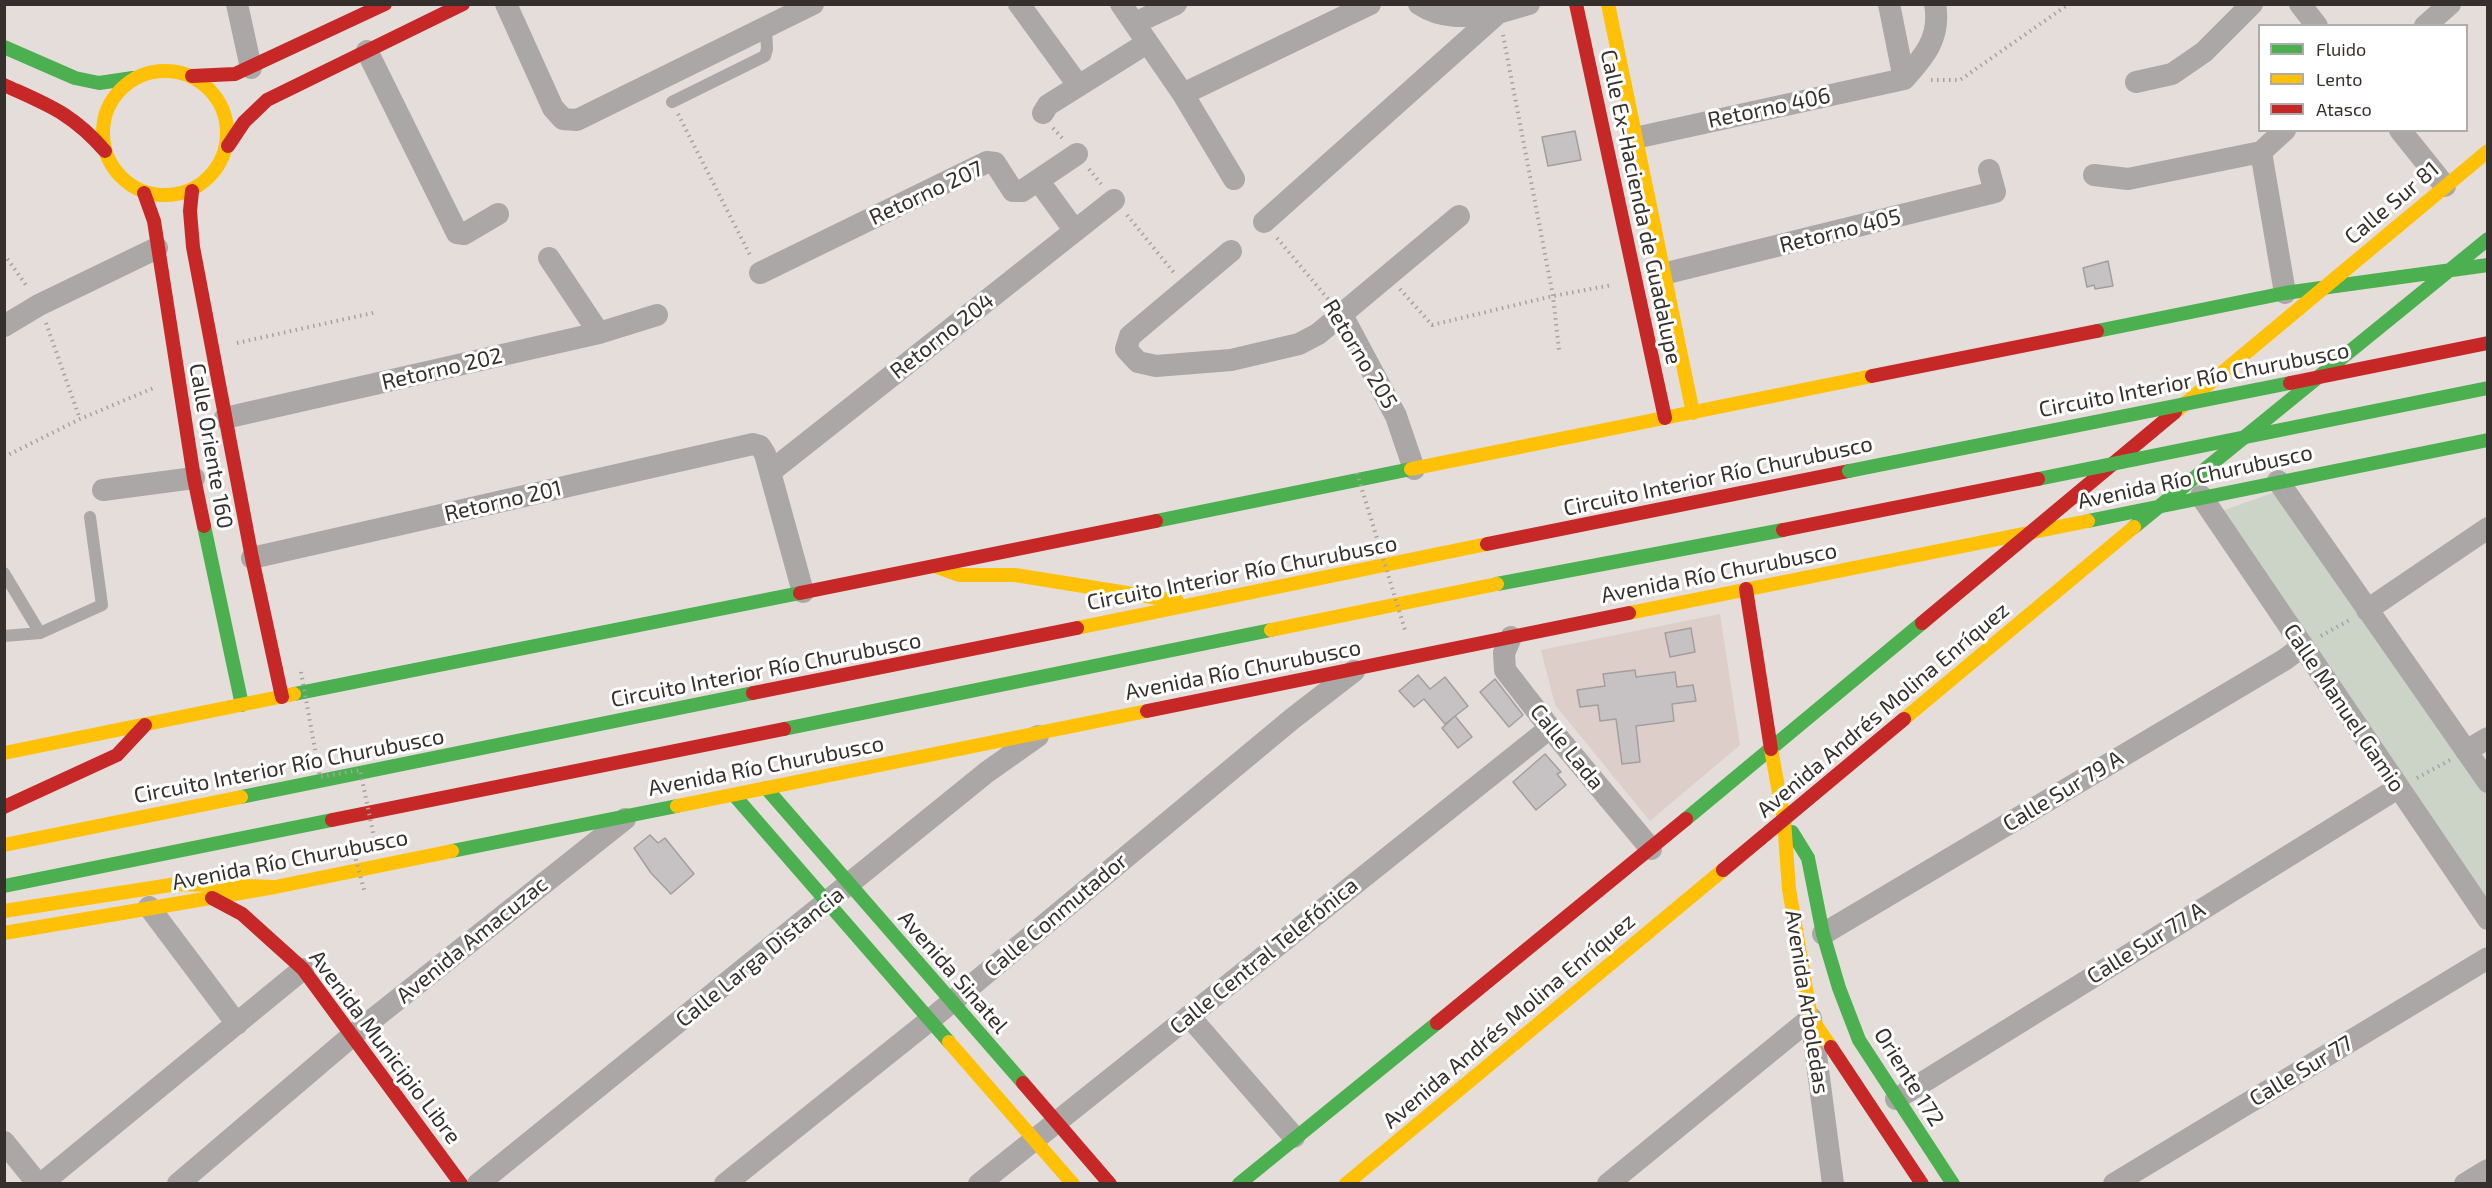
<!DOCTYPE html>
<html>
<head>
<meta charset="utf-8">
<style>
	body { margin:0 }
	#map { position:relative; width:2492px; height:1188px; overflow:hidden; background:#e4ddda; font-family:"Exo 2",sans-serif }
	canvas { display:block }
	.frame { position:absolute; inset:0; border:6px solid #35302e; pointer-events:none }
	.legend { position:absolute; left:2258px; top:24px; width:210px; height:108px; box-sizing:border-box; background:#fff; border:2px solid #aeacab; margin:0; padding:8px 10px; list-style:none; font-size:18px; color:#35302e }
	.legend li { display:flex; align-items:center; gap:12px; height:30px }
	.legend b { width:30px; border:2px solid #aeacab }
</style>
</head>
<body>
<div id="map">
<canvas width="2492" height="1188"></canvas>
<div class="frame"></div>
<ul class="legend">
<li><b style="height:8px;background:#4caf50"></b>Fluido</li>
<li><b style="height:8px;background:#ffc107"></b>Lento</li>
<li><b style="height:8px;background:#c62828"></b>Atasco</li>
</ul>
</div>
<script>
const ctx = document.querySelector('canvas').getContext('2d');
ctx.lineJoin = 'round';
function paint(path, color) { ctx.fillStyle = color; ctx.fill(path, 'evenodd'); }
function trace(path, color, width, dash) { ctx.strokeStyle = color; ctx.lineWidth = width; ctx.lineCap = dash ? 'butt' : 'round'; ctx.setLineDash(dash || []); ctx.stroke(path); }
function drawText(font, color, halo, rows, align = 'center') {
  ctx.font = font + ' "Exo 2",sans-serif'; ctx.lineWidth = 6; ctx.setLineDash([]); ctx.textBaseline = 'middle'; ctx.strokeStyle = halo; ctx.fillStyle = color; for (const [text, x, y, turn = 0] of rows) {
    ctx.save(); ctx.translate(x, y); ctx.rotate((+turn || 0) * Math.PI / 180); ctx.textAlign = isNaN(turn) ? turn : align; if (halo) ctx.strokeText(text, 0, 0); ctx.fillText(text, 0, 0); ctx.restore();
  }
}
paint(new Path2D(`
	M1720,614L1740,745L1650,821L1555,705L1541,650Z`), '#dececa');
paint(new Path2D(`
	M2281,490L2487,792V900L2219,512Z`), '#ccd4c7');
const building = new Path2D(`
	M1575,131L1581,160L1548,166L1542,137Z
	M2108,261L2113,286L2095,289L2094,285L2087,287L2083,268Z
	M1691,628L1695,652L1670,657L1665,633Z
	M1635,670L1636,677L1675,672L1677,687L1693,685L1696,701L1672,704L1674,721L1636,726L1640,762L1622,764L1616,719L1600,721L1598,705L1580,707L1577,690L1605,686L1603,674Z
	M1418,675L1430,689L1445,677L1468,706L1445,724L1424,699L1414,707L1399,691Z
	M1495,679L1523,715L1509,727L1480,692Z
	M1455,716L1472,737L1458,748L1442,728Z
	M1545,754L1561,772L1557,774L1566,785L1536,810L1513,782Z
	M650,835L658,843L665,838L694,874L671,894L651,873L634,848Z`);
paint(building, '#c6c1c2');
trace(building, '#a39f9f', 1.5);
trace(new Path2D(`
	M1503,35L1553,296L1559,350
	M1931,80H1960L2066,6
	M678,114L751,257
	M1053,128L1064,140
	M1089,169L1101,184
	M1127,215L1175,274
	M1277,238L1328,299
	M4,254L28,288
	M1400,289L1432,325L1553,296L1612,285
	M46,323L80,419
	M237,343L377,312
	M4,457L80,419L156,387
	M2321,636L2351,619
	M2417,778L2450,760`), '#a6a2a1', 4, [1.5, 4.5]);
trace(new Path2D(`
	M672,102L765,56L767,49L766,29
	M4,573L40,633
	M4,636L40,633L102,605L90,517`), '#aaa7a6', 12);
trace(new Path2D(`
	M237,4L251,68
	M506,4L553,108L563,119L577,120L813,4
	M1019,4L1078,85
	M1121,4L1183,94L1234,179
	M1419,4C1445,21 1470,16 1498,13
	M1889,4L1904,79
	M2300,4L2317,26
	M1135,23L1176,4
	M2425,26L2450,4
	M367,51L457,233L464,234L498,214
	M1904,79C1925,56 1941,37 1935,4
	M2136,82L2172,74L2204,52L2252,4
	M1183,94L1370,4
	M1043,113L1048,105L1147,43
	M2400,130L2445,186
	M1635,138L1904,79
	M2261,152L2285,293
	M2094,175L2128,179L2261,152L2285,130
	M1038,180L1075,231
	M1264,222L1498,13L1529,4
	M1231,251L1130,336L1126,349L1138,362L1156,366L1231,360L1299,344L1318,334L1459,216
	M549,258L599,333
	M760,273L987,162L995,163L1013,191H1022L1077,154
	M1663,274L1995,192L1989,170
	M1342,315L1396,416L1414,469
	M4,326L39,305L157,248
	M225,418L599,333L657,315
	M770,472L1114,200
	M2278,481L2488,782
	M103,490L194,478
	M2201,496L2488,919
	M252,558L753,444L760,446L765,454L803,592
	M2367,610L2488,528
	M1511,637L1504,653L1505,670L1550,728L1651,849
	M2466,751L2488,738
	M149,907L237,1024
	M1823,934L2284,660L2302,647
	M1189,1016L1294,1137
	M1812,1025L1833,1184
	M1896,1099L2398,788
	M4,1142L38,1184
	M41,1184L303,969
	M178,1184L353,1035L625,819
	M478,1184L987,772L1038,736
	M725,1184L930,1020L1292,719L1354,671
	M979,1184L1550,728
	M1608,1184L1811,1018
	M2114,1184L2488,958
	M2465,1184L2488,1170`), '#aaa7a6', 22);
trace(new Path2D(`
	M4,47L75,78L99,83L133,78
	M2097,331L2285,293L2488,265
	M1156,521L1411,469
	M2088,521L2488,440
	M204,526L242,705
	M2134,527L2488,239
	M1497,584L1783,530
	M294,694L800,593
	M784,729L1271,630
	M766,788L1023,1083
	M734,795L949,1042
	M241,797L753,693
	M1686,819L1922,623
	M1792,832L1808,858L1823,934L1839,988L1859,1040L1953,1184
	M452,851L677,806
	M4,886L332,820
	M1239,1184L1437,1023`), '#4caf50', 14);
trace(new Path2D(`
	M1608,4L1693,413
	M103 133a62 62 0 1 1 124 0a62 62 0 1 1-124 0Z
	M2175,412L2488,151
	M1411,469L1872,376
	M934,566L959,575H1015L1177,601
	M1629,613L2088,521
	M1077,628L1487,544
	M1271,630L1497,584
	M1904,719L2134,527
	M1771,749L1784,820L1789,889L1811,1018L1831,1047
	M4,753L294,694
	M677,806L1147,711
	M4,845L241,797
	M4,911L177,884L275,887
	M4,933L275,887L452,851
	M949,1042L1073,1184
	M1346,1184L1723,870`), '#ffc107', 14);
trace(new Path2D(`
	M1576,4L1665,418
	M192,76L235,74L385,4
	M4,85C48,105 72,113 105,151
	M228,146L244,122L267,100L463,4
	M192,191L190,211L193,247L252,558L282,697
	M144,193L154,221L194,478L204,526
	M1872,376L2097,331
	M1487,544L1849,471
	M1746,589L1771,749
	M800,593L1156,521
	M1922,623L2175,412
	M753,693L1077,628
	M1147,711L1629,613
	M4,807L117,755L145,725
	M332,820L784,729
	M1723,870L1904,719
	M212,898L242,914L303,969L461,1184
	M1437,1023L1686,819
	M1831,1047L1922,1184
	M1023,1083L1110,1184`), '#c62828', 14);
trace(new Path2D(`
	M1357,473L1405,630
	M301,672L320,777L360,770L375,842L352,846L365,893`), '#a6a2a1', 4, [1.5, 4.5]);
trace(new Path2D(`
	M1849,471L2290,383
	M2038,479L2488,388`), '#4caf50', 14);
trace(new Path2D(`
	M2290,383L2488,343
	M1783,530L2038,479`), '#c62828', 14);
drawText('22px', '#35302e', '#fff', [
	["Retorno 406",1769,108,-12],
	["Retorno 207",926,193,-25],
	["Calle Sur 81",2392,203,-40],
	["Calle Ex-Hacienda de Guadalupe",1641,207,78],
	["Retorno 405",1840,231,-14],
	["Retorno 204",942,336,-38],
	["Retorno 205",1360,354,59],
	["Retorno 202",442,369,-13],
	["Circuito Interior Río Churubusco",2194,380,-11],
	["Calle Oriente 160",211,446,80],
	["Circuito Interior Río Churubusco",1718,476,-12],
	["Avenida Río Churubusco",2195,477,-12],
	["Retorno 201",503,501,-13],
	["Circuito Interior Río Churubusco",1242,573,-11],
	["Avenida Río Churubusco",1719,573,-11],
	["Circuito Interior Río Churubusco",766,670,-11],
	["Avenida Río Churubusco",1243,670,-11],
	["Calle Manuel Gamio",2344,708,56],
	["Avenida Andrés Molina Enríquez",1883,710,-40],
	["Calle Lada",1567,747,51],
	["Circuito Interior Río Churubusco",289,766,-11],
	["Avenida Río Churubusco",766,766,-11],
	["Calle Sur 79 A",2063,791,-31],
	["Avenida Río Churubusco",290,860,-11],
	["Calle Conmutador",1056,915,-40],
	["Avenida Amacuzac",472,940,-39],
	["Calle Sur 77 A",2146,943,-32],
	["Calle Central Telefónica",1264,956,-39],
	["Calle Larga Distancia",760,957,-39],
	["Avenida Sinatel",953,972,49],
	["Avenida Arboledas",1807,1002,81],
	["Avenida Andrés Molina Enríquez",1509,1021,-40],
	["Avenida Municipio Libre",385,1047,53],
	["Calle Sur 77",2301,1071,-31],
	["Oriente 172",1909,1077,58]
]);
</script>
</body>
</html>
